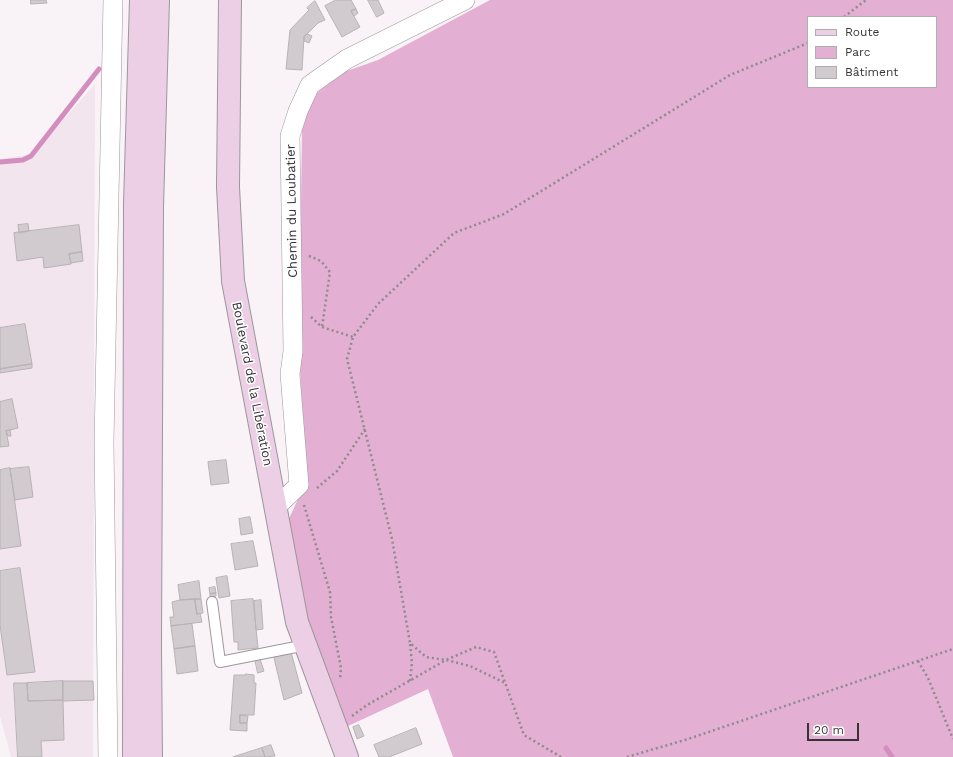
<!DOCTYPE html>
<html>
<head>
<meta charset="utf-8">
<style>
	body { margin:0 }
	#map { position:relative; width:953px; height:757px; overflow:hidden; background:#f9f3f7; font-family:"Work Sans",sans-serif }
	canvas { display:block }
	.legend { position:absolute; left:807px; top:16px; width:130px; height:72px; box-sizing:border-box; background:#fff; border:1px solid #afaeae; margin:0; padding:5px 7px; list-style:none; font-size:12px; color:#363435 }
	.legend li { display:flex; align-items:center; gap:8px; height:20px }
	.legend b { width:20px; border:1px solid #afaeae }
	.scale { position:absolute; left:807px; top:723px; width:52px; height:18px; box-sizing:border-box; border:2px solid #363435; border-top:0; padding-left:5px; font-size:12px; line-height:14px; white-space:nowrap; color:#363435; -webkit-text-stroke:3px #fff; paint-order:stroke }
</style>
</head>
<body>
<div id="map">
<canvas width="953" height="757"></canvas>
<ul class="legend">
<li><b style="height:5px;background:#eccfe4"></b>Route</li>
<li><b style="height:11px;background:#e3afd2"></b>Parc</li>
<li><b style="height:11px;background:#d1cbcf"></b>Bâtiment</li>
</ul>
<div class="scale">20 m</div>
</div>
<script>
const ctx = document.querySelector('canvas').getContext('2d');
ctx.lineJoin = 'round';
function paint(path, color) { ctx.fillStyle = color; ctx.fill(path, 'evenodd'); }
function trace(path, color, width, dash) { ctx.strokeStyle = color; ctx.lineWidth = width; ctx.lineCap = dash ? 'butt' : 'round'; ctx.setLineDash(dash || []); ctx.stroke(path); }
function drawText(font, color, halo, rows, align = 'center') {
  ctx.font = font + ' "Work Sans",sans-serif'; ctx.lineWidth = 3; ctx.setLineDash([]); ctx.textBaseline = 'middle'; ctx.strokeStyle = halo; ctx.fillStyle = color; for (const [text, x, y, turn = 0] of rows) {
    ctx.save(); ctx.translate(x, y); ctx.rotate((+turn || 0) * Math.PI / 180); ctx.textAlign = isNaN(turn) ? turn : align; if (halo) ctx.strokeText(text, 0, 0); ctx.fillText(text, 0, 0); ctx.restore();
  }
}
paint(new Path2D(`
	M95,84L93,757H11L0,716V159L33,154Z`), '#f2e5ee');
paint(new Path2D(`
	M490,0H953V757H453L428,689L348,726L335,702L306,621L286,525L306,482L299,351L302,129L313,96L344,72L378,60ZM808,17H936V87H808Z`), '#e3afd2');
trace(new Path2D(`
	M0,162L23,160L31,156L99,69
	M886,748L892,757`), '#d38ebf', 5);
const building = new Path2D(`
	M31,0H46L47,3L31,4Z
	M336,0H351L356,9L351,11L360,27L342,37L325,6Z
	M368,0H378L384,13L377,17Z
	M315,1L325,20L318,23L304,37L302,70L286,69L290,30L309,10L307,8Z
	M356,9L358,13L354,16L351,11Z
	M307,34L312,36L309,43L304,41V37Z
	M28,224L29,231L19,233L18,225Z
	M79,225L82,252L69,254L71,264L44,268L43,257L17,261L14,233Z
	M82,252L83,261L71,263L69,254Z
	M25,324L32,364L0,369V328Z
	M32,364V368L0,373V369Z
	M12,399L18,428L6,431L9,446L0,447V402Z
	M10,430L11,436H8L6,431Z
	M226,460L229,483L211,485L208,462Z
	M29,467L33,497L15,500L10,469Z
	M10,468L21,546L0,549V470Z
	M250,517L253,533L241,535L239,519Z
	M253,541L258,566L235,570L231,544Z
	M20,568L35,672L7,675L0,625V571Z
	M227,576L230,596L219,598L216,578Z
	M199,581L201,599L180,600L178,585Z
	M215,587L216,593L210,594L209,588Z
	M216,593V596L210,598V594Z
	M195,599L197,614L200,613L202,622L171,626L170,617H174L172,602L180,600Z
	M195,599H201L203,613L197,614Z
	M253,599L258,648L238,650V642H234L231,601Z
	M261,600L263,629L256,630L254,601Z
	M192,624L195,646L174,649L171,626Z
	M195,646L198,671L177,674L174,649Z
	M291,652L302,693L284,700L274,658Z
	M255,659H260L264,671L258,673Z
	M246,674L254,675V683H256L254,715H240V723H247V731L230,730L234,675H245Z
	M63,681V700L28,701L27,683Z
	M63,681H93L94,700L63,701Z
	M14,683H27L28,701L63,700L64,740L41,741L42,757H18Z
	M240,715L248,716L247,723H240Z
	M359,725L364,736L357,739L353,727Z
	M416,728L422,744L389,757H379L374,745Z
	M271,745L275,756L265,757L262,748Z
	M262,748L265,757H233Z`);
paint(building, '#d1cbcf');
trace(building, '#b8b2b6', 1);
const lane = new Path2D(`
	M212,602L220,662L306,645`);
const street = new Path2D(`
	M276,507L299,485L290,374L293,351L290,136L298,111L310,85L347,59L465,0
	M108,757L104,442L113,0`);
const secondary = new Path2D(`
	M230,0L228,187L233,281L297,622L347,757
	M134,757L135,204L141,0
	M151,757L150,648L152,207L158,0`);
trace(lane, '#9c979a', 12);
trace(street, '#9c979a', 20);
trace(secondary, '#9c979a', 24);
trace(new Path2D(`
	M844,17L866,0
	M309,256L321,261L330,272L322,327
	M311,317L322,327L353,337
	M317,488L337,471L365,429
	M304,505L330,592L331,617L341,668L340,679
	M918,661L928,678L953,739
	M410,681L412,663L410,644
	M352,716L367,705L446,660L470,666L505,683
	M561,757L524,735L494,652L476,647L446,660L426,657L410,643L392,539L347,359L353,337L378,304L454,233L504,214L730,75L808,43
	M627,757L688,739L953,649`), '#8e8a8d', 2.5, [2, 3]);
trace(lane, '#fff', 10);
trace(street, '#fff', 19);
trace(secondary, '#eccfe4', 22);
drawText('13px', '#363435', '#fff', [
	["Chemin du Loubatier",292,211,-91],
	["Boulevard de la Libération",252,384,79]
]);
</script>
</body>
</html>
